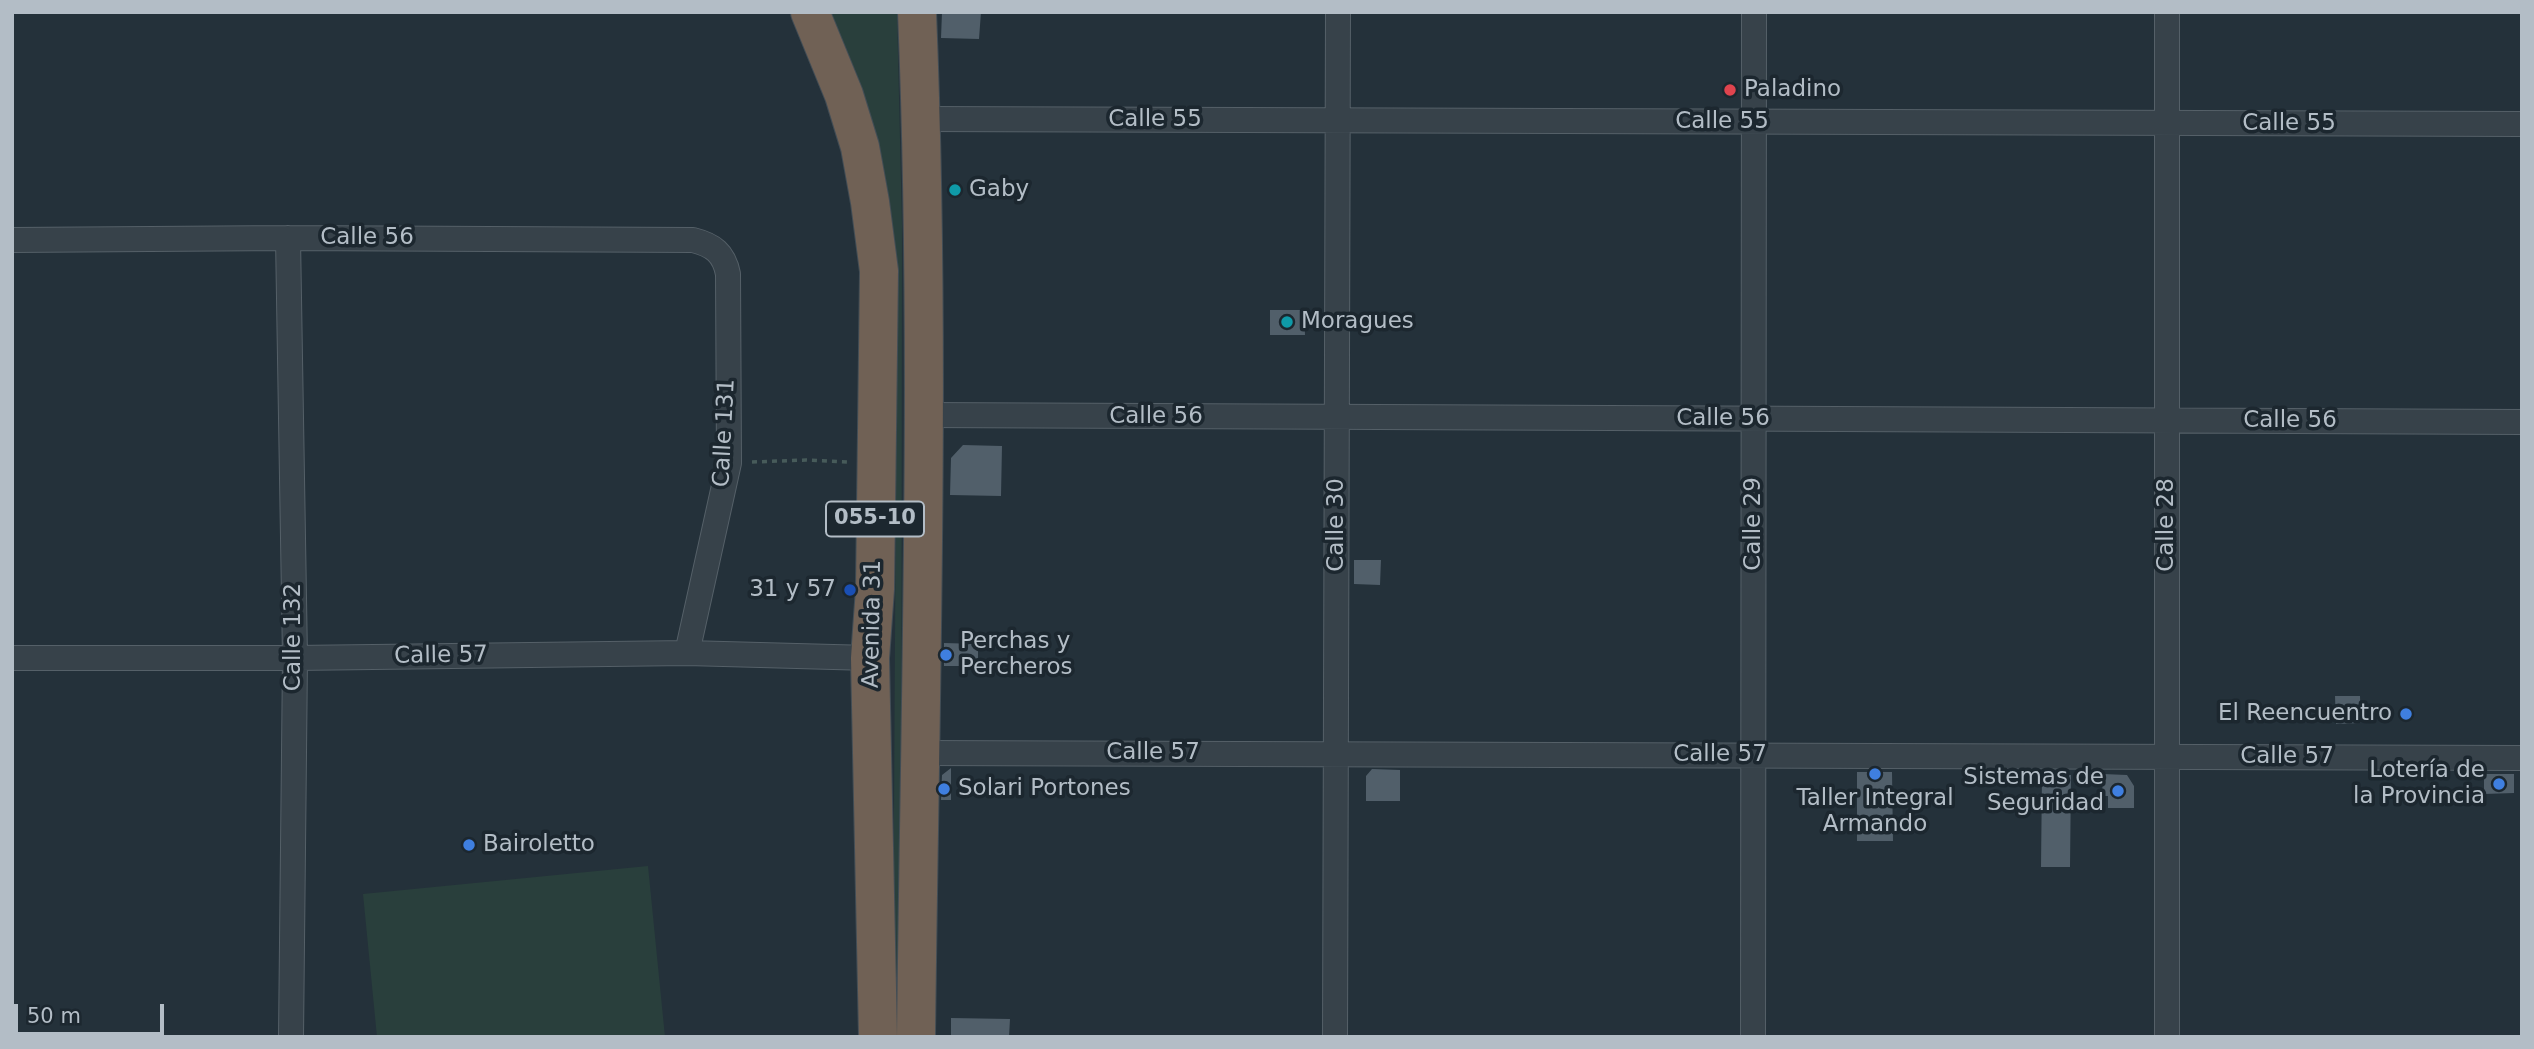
<!DOCTYPE html>
<html>
<head>
<meta charset="utf-8">
<style>
	body { margin:0 }
	#map { position:relative; width:2534px; height:1049px; overflow:hidden; background:#24313a; font-family:"DejaVu Sans",sans-serif }
	canvas { display:block }
	.frame { position:absolute; inset:0; border:14px solid #b3bdc6; pointer-events:none }
	.scale { position:absolute; left:14px; top:1004px; width:150px; height:32px; box-sizing:border-box; border:4px solid #b3bdc6; border-top:0; padding-left:9px; font-size:21px; line-height:24px; white-space:nowrap; color:#b3bdc6; -webkit-text-stroke:5px #1c272f; paint-order:stroke }
</style>
</head>
<body>
<div id="map">
<canvas width="2534" height="1049"></canvas>
<div class="frame"></div>
<div class="scale">50 m</div>
</div>
<script>
const ctx = document.querySelector('canvas').getContext('2d');
ctx.lineJoin = 'round';
function paint(path, color) { ctx.fillStyle = color; ctx.fill(path, 'evenodd'); }
function trace(path, color, width, dash) { ctx.strokeStyle = color; ctx.lineWidth = width; ctx.lineCap = dash ? 'butt' : 'round'; ctx.setLineDash(dash || []); ctx.stroke(path); }
function drawText(font, color, halo, rows, align = 'center') {
  ctx.font = font + ' "DejaVu Sans",sans-serif'; ctx.lineWidth = 7; ctx.setLineDash([]); ctx.textBaseline = 'middle'; ctx.strokeStyle = halo; ctx.fillStyle = color; for (const [text, x, y, turn = 0] of rows) {
    ctx.save(); ctx.translate(x, y); ctx.rotate((+turn || 0) * Math.PI / 180); ctx.textAlign = isNaN(turn) ? turn : align; if (halo) ctx.strokeText(text, 0, 0); ctx.fillText(text, 0, 0); ctx.restore();
  }
}
paint(new Path2D(`
	M828,12H897L902,225L901,1026L893,979L897,295Z
	M648,866L665,1037H377L363,894Z`), '#293f3c');
paint(new Path2D(`
	M942,12H981L979,39L941,38Z
	M1270,310H1304L1305,335H1270Z
	M963,445L1002,446L1001,496L950,495L951,458Z
	M1354,560H1381L1380,585L1354,584Z
	M944,643L978,644V666H944Z
	M2335,696H2360L2361,723L2336,724Z
	M951,768V800H941L942,775Z
	M1372,769L1400,770V801H1366V776Z
	M1857,772H1892L1893,841H1857Z
	M2042,774L2071,775L2070,867H2041Z
	M2103,774L2127,775L2134,786V808H2108V796H2102Z
	M2484,774H2514V793L2484,794Z
	M951,1018L1010,1019L1009,1037H951Z`), '#515f6a');
const street = new Path2D(`
	M921,119L2522,124
	M288,238L295,658L291,1037
	M12,240L288,238L693,240C713,245 724,253 728,274L729,463L687,653
	M923,415L2522,422
	M12,658H295L687,653L870,658
	M919,753L2522,758
	M1335,1037L1338,12
	M1753,1037L1754,12
	M2167,1037V12`);
const highway = new Path2D(`
	M810,12L844,95L860,147L870,202L879,271L875,589L870,658L878,1037
	M916,1037C920,695 931,353 917,12`);
trace(street, '#556068', 26);
trace(highway, '#424d55', 40);
trace(new Path2D(`
	M752,462L806,460L849,462`), '#475b5a', 3.5, [5, 5]);
trace(street, '#37424a', 24);
trace(highway, '#706155', 38);
for (const [x, y, r, color] of [
	[1730,90,7,"#e0444e"],
	[955,190,7,"#0f9aa8"],
	[1287,322,7,"#0f9aa8"],
	[850,590,7,"#1a4fb4"],
	[946,655,7,"#3f7fe0"],
	[2406,714,7,"#3f7fe0"],
	[1875,774,7,"#3f7fe0"],
	[2499,784,7,"#3f7fe0"],
	[944,789,7,"#3f7fe0"],
	[2118,791,7,"#3f7fe0"],
	[469,845,7,"#3f7fe0"]
]) { const dot = new Path2D(); dot.arc(x, y, r, 0, 2 * Math.PI); ctx.fillStyle = color; ctx.fill(dot); trace(dot, '#1c272f', 2.5); }
for (const [x, y, w] of [
	[875,519,98]
]) { const box = new Path2D(); box.roundRect(x - w / 2, y - 17.5, w, 35, 5); ctx.fillStyle = '#1c272f'; ctx.fill(box); trace(box, '#b3bdc6', 2); }
drawText('bold 21px', '#b3bdc6', null, [
	["055-10",875,519]
]);
drawText('23px', '#b3bdc6', '#1c272f', [
	["Paladino",1744,90],
	["Gaby",969,190],
	["Moragues",1301,322],
	["31 y 57",836,590,"right"],
	["Perchas y",960,642],
	["Percheros",960,668],
	["El Reencuentro",2392,714,"right"],
	["Lotería de",2485,771,"right"],
	["la Provincia",2485,797,"right"],
	["Sistemas de",2104,778,"right"],
	["Seguridad",2104,804,"right"],
	["Solari Portones",958,789],
	["Taller Integral",1875,799,"center"],
	["Armando",1875,825,"center"],
	["Bairoletto",483,845]
], 'left');
drawText('23px', '#b3bdc6', '#1c272f', [
	["Calle 55",1155,120],
	["Calle 55",1722,122],
	["Calle 55",2289,124],
	["Calle 56",367,238],
	["Calle 56",1156,417],
	["Calle 56",1723,419],
	["Calle 56",2290,421],
	["Calle 131",725,433,-87],
	["Calle 29",1754,524,-90],
	["Calle 30",1337,525,-90],
	["Calle 28",2167,525,-90],
	["Avenida 31",873,624,-89],
	["Calle 132",294,637,-90],
	["Calle 57",441,656,-1],
	["Calle 57",1153,753],
	["Calle 57",1720,755],
	["Calle 57",2287,757]
]);
</script>
</body>
</html>
